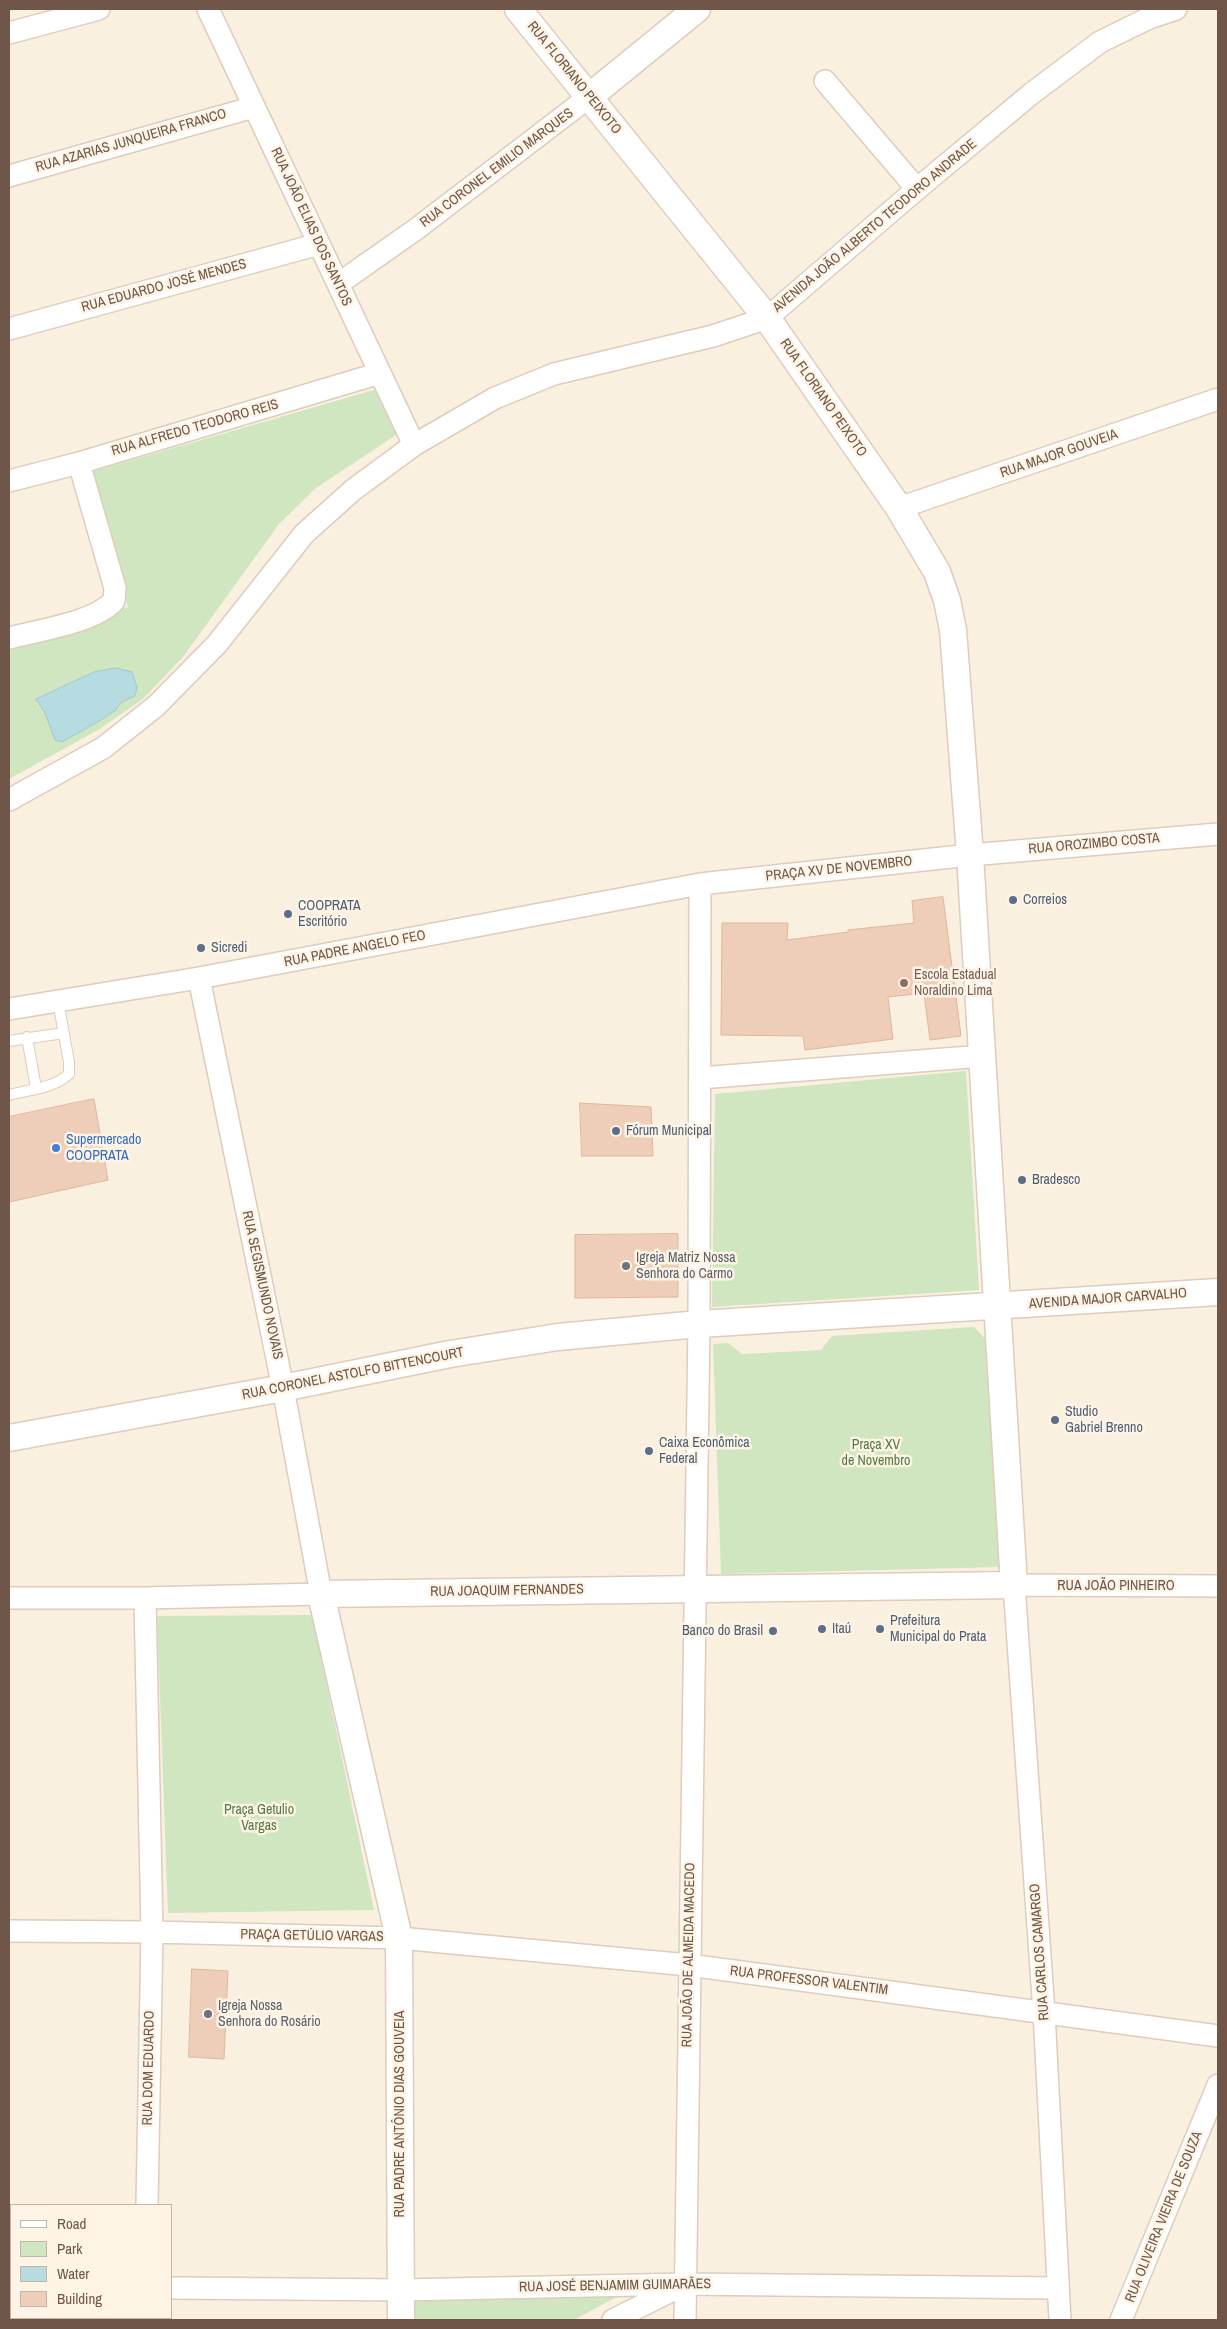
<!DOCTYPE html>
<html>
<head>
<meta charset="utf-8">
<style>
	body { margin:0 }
	#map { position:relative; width:1227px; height:2329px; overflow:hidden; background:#faf0e0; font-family:"Archivo Narrow",sans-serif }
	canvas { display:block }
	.frame { position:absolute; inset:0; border:10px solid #6f5649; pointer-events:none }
	.legend { position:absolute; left:10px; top:2204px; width:162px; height:115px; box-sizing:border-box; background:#fef4e6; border:1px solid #c5b5a7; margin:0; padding:6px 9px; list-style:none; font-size:15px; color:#6f5649 }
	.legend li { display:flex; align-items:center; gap:10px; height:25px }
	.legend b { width:25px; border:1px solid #c5b5a7 }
</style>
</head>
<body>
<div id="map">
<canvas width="1227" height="2329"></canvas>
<div class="frame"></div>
<ul class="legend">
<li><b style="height:6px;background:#fff"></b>Road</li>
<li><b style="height:14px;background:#d0e6c0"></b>Park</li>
<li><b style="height:14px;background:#b6dce2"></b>Water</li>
<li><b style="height:14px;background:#eeceb9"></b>Building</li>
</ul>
</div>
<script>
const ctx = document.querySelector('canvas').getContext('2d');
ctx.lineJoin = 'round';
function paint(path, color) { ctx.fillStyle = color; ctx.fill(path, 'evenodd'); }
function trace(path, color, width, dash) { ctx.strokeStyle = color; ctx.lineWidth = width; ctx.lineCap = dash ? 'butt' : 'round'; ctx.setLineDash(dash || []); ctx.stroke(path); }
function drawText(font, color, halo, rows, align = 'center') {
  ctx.font = font + ' "Archivo Narrow",sans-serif'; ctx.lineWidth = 5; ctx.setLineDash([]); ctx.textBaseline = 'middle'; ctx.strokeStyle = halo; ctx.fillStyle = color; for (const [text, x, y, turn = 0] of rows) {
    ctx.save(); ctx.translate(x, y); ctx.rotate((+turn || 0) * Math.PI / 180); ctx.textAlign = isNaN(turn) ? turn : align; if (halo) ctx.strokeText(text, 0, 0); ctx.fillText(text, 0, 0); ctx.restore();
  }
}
paint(new Path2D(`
	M377,389L399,433L316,488L279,524L183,657L143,699L98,730L9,779V642L128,607L91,472Z
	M966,1071L979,1290L712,1307L715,1094Z
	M974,1327L987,1341L1000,1567L721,1574L713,1344L728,1343L742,1354L821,1350L832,1336Z
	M312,1615L374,1910L168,1913L157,1616Z
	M622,2294L574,2320H411V2295Z`), '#d0e6c0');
const water = new Path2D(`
	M116,668L132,672L137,687L135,696L120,703L116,710L101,720L62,742L55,740L45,713L36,699L94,672Z`);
paint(water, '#b6dce2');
trace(water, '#9dcbd3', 1);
const building = new Path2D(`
	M943,897L961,1036L930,1040L924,993L888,997L893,1039L805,1050L803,1036L721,1035L722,923H788L787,940L848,932V930L914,923L912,901Z
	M94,1099L108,1180L9,1202V1117Z
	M580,1103L651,1107L653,1156H582Z
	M678,1234V1297L575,1298V1235Z
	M192,1969L228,1971L224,2059L189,2057Z`);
paint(building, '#eeceb9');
trace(building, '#e0b59b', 1);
const service = new Path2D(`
	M27,1037L36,1088
	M9,1041L64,1033
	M9,1095C28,1090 55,1088 69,1074V1062L58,1001`);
const minor = new Path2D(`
	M208,9L414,445
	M9,33L99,9
	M825,81L917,189
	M9,176L254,107
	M338,284L415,230L589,97
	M9,329L319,244
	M9,481L79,463L380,373
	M899,508L1218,399
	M9,638C39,630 93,623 114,601L115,588L79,463
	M9,800L103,748L156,706L217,644L304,534L353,490L414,445L495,398L554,374L713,336L767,318L917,189L1031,94L1100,42L1149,18L1176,9
	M9,1009L199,978L700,884L970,855L1218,834
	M700,1078L983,1056
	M9,1598H145L321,1594L283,1388L199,978
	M145,1598L152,1932L147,2205
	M9,1931L152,1932L399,1938L689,1965L1218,2036
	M9,2287H11
	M171,2288L402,2290L685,2284L1058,2288
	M145,2320V2318
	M613,2320L681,2286
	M685,2320L699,1324L700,884
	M1060,2320L1044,2012L1014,1585L1218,1586
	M1121,2320L1218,2085`);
const tertiary = new Path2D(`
	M589,97L697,9
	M9,1438L283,1388L450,1354L558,1337L699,1324L1218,1292
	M401,2320L399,1938L321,1594L1014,1585L970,855L953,630L947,600L937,572L899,508L767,318L518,9`);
trace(service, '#deccbd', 12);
trace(minor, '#deccbd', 24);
trace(tertiary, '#deccbd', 29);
trace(service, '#fff', 10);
trace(minor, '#fff', 21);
trace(tertiary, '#fff', 26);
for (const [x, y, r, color] of [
	[1013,900,5,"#5c6f8a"],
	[288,914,5,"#5c6f8a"],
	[201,948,5,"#5c6f8a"],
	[904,983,5,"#8d6e63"],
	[616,1131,5,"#5c6f8a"],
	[56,1148,5,"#3f7fe0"],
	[1022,1180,5,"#5c6f8a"],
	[626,1266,5,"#6b7280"],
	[1055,1420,5,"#5c6f8a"],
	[649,1451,5,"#5c6f8a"],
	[822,1629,5,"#5c6f8a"],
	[880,1629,5,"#5c6f8a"],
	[773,1631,5,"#5c6f8a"],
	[208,2014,5,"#6b7280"]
]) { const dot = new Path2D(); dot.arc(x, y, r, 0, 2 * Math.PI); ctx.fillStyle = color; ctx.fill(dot); trace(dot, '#fef4e6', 2); }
drawText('14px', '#6f5649', '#fef4e6', [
	["RUA FLORIANO PEIXOTO",574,78,51],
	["RUA AZARIAS JUNQUEIRA FRANCO",131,141,-16],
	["RUA CORONEL EMILIO MARQUES",497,168,-37],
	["AVENIDA JOÃO ALBERTO TEODORO ANDRADE",875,226,-40],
	["RUA JOÃO ELIAS DOS SANTOS",311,227,65],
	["RUA EDUARDO JOSÉ MENDES",164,286,-15],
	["RUA FLORIANO PEIXOTO",823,398,55],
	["RUA ALFREDO TEODORO REIS",195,428,-16],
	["RUA MAJOR GOUVEIA",1059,454,-19],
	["RUA OROZIMBO COSTA",1094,844,-5],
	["PRAÇA XV DE NOVEMBRO",839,869,-6],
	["RUA PADRE ANGELO FEO",355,949,-11],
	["RUA SEGISMUNDO NOVAIS",262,1285,78],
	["AVENIDA MAJOR CARVALHO",1108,1299,-4],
	["RUA CORONEL ASTOLFO BITTENCOURT",353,1374,-11],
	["RUA JOÃO PINHEIRO",1116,1586],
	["RUA JOAQUIM FERNANDES",507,1591,-1],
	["PRAÇA GETÚLIO VARGAS",312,1936,1],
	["RUA CARLOS CAMARGO",1040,1952,-94],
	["RUA JOÃO DE ALMEIDA MACEDO",689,1955,-89],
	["RUA PROFESSOR VALENTIM",809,1981,7],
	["RUA DOM EDUARDO",149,2068,-89],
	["RUA PADRE ANTÔNIO DIAS GOUVEIA",400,2114,-90],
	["RUA OLIVEIRA VIEIRA DE SOUZA",1164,2217,-68],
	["RUA JOSÉ BENJAMIM GUIMARÃES",615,2286,-1]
]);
drawText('14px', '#4e5e75', '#fef4e6', [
	["Correios",1023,900],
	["COOPRATA",298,906],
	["Escritório",298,922],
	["Sicredi",211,948],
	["Fórum Municipal",626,1131],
	["Bradesco",1032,1180],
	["Studio",1065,1412],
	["Gabriel Brenno",1065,1428],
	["Caixa Econômica",659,1443],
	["Federal",659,1459],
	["Prefeitura",890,1621],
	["Municipal do Prata",890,1637],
	["Itaú",832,1629],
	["Banco do Brasil",763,1631,"right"]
], 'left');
drawText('14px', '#785e54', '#fef4e6', [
	["Escola Estadual",914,975],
	["Noraldino Lima",914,991]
], 'left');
drawText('14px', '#366cbe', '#fef4e6', [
	["Supermercado",66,1140],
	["COOPRATA",66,1156]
], 'left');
drawText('14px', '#5b616d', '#fef4e6', [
	["Igreja Matriz Nossa",636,1258],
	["Senhora do Carmo",636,1274],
	["Igreja Nossa",218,2006],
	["Senhora do Rosário",218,2022]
], 'left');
drawText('14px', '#557a45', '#fef4e6', [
	["Praça XV",876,1445],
	["de Novembro",876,1461],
	["Praça Getulio",259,1810],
	["Vargas",259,1826]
]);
</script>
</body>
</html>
